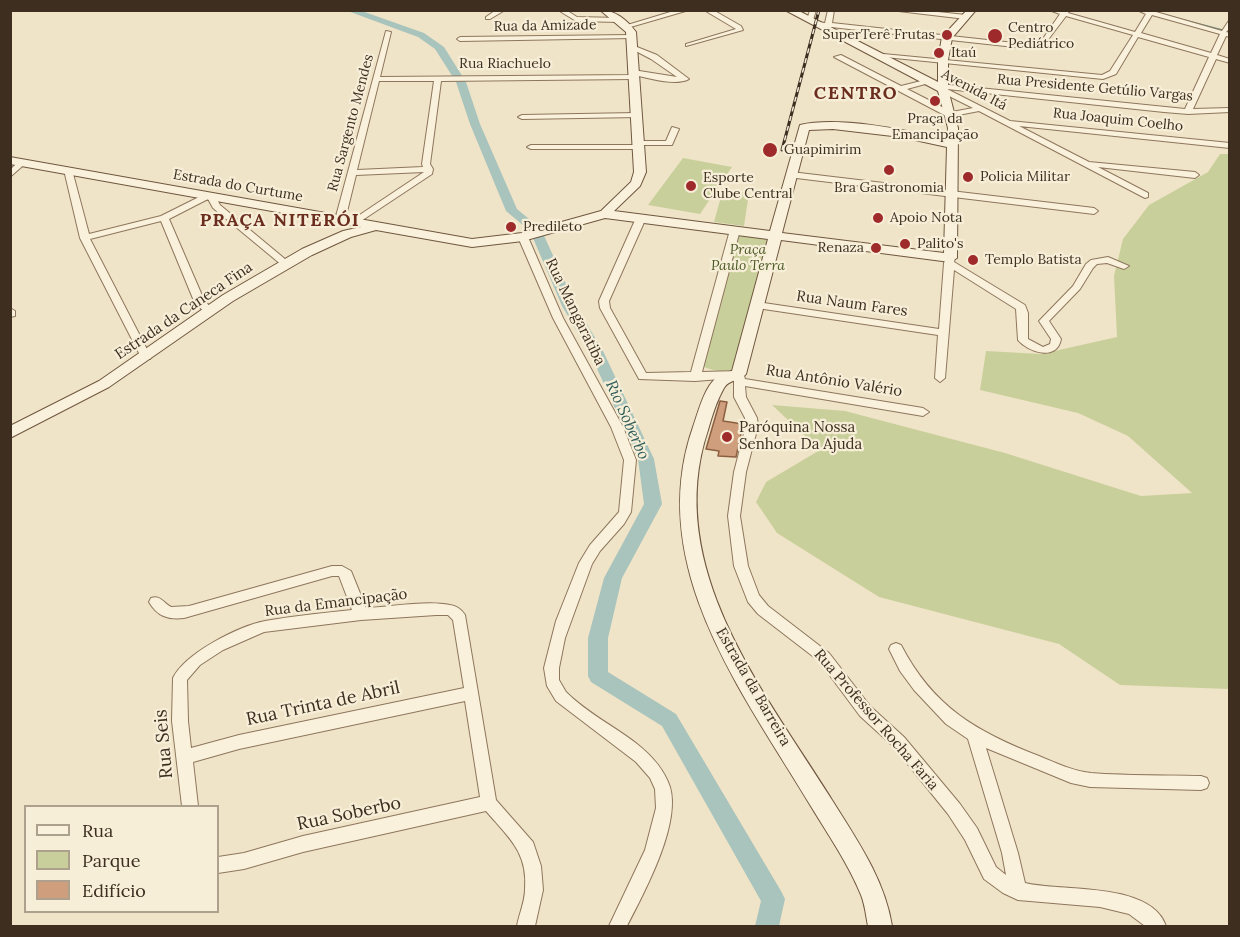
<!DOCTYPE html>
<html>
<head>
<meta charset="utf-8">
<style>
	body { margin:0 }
	#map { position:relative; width:1240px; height:937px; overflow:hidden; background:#f0e4c8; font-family:Lora,serif }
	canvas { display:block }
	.frame { position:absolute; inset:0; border:12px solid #3d2e20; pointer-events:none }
	.legend { position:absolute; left:24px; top:805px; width:195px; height:108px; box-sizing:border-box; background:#f7eed8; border:2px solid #ada18e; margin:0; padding:8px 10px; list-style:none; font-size:18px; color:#3d2e20 }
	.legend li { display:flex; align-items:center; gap:12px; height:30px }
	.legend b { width:30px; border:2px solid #ada18e }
</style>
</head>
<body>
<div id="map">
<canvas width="1240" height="937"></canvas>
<div class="frame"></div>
<ul class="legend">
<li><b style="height:8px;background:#faf1dc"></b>Rua</li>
<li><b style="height:16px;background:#c9cf9b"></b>Parque</li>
<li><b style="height:16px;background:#cf9f7d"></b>Edifício</li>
</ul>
</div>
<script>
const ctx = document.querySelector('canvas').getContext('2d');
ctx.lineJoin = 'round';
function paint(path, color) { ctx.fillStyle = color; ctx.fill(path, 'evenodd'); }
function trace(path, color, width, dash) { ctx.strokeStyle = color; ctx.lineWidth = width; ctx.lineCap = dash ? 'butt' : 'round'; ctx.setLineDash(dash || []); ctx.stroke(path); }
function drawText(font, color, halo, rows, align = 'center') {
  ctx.font = font + ' Lora,serif'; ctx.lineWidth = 4.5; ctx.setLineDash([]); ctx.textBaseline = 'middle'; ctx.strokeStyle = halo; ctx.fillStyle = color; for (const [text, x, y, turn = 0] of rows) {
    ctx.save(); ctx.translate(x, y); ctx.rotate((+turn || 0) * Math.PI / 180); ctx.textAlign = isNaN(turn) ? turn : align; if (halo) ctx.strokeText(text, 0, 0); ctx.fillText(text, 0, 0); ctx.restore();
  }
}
paint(new Path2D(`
	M1220,154H1229V689L1120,685L1059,644L879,597L777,533L756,502L766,482L820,450L772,405L845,411L1005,453L1141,496L1192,493L1128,436L1078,413L980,390L986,351L1041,354L1117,337L1114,276L1123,239L1149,205L1208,172Z
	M683,158L732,167L700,214L648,205Z
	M723,189L749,193L744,226L714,222Z
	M739,233L771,237L734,369C722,373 713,371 702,366Z`), '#c9cf9b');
trace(new Path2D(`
	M1165,15L1230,32`), '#6f938a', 1.5);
paint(new Path2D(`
	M345,10H359L424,33L444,47L466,82L480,124L517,209L541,229L576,306L603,351L654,459L662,504L622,578L608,638V672L676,714L781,891L785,899L779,926H755L761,901L662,726L591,682L588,676V638L604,578L644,504L638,459L589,351L562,306L530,231L506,211L470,124L456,82L435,49L418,37Z`), '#a9c4bc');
const building = new Path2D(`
	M720,401L727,402L723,421L743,424L736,457L718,456L719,451L706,449Z`);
paint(building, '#cf9f7d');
trace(building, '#8d5f41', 1.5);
const street = new Path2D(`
	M496,10H505L490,19H486V17Z
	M558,10H566L577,17L619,18L622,20L619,22L576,21Z
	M677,10H689L627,28L624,26Z
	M704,10H713L741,26L743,30L686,46V44L736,29Z
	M810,10H816L813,20L810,22L807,20Z
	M828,10H834L832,23L1033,45L1040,43L1060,14L1049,10H1070L1068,13L1135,32L1146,14L1137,10H1149L1222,31L1230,19V28L1226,32L1230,33V37L1226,36L1217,55L1230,59V63L1216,59L1193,109L1230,108V112L1188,114L1164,112L947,89L1010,121L1230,143V148L1019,126L1089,162L1195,172L1199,175L1195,178L1098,167L1148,193V197L1145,198L979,111L948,117L834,57L841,55L901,86L929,79V83L907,89L952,112L973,108L941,92L940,90L943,88L939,86L940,84L1185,109L1209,57L1138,37L1116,74L1103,79L875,56L873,55V53L1102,75L1110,71L1133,35L1066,16L1044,45L1033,49L831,27L827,31L824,29V27L815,24L818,22L825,23ZM1152,15L1220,34L1211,53L1141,33Z
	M890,10H919L966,15L969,17L966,19Z
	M386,31L391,32L380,77L634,75L638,77L634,79L441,81L430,164L433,169L432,174L355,225L352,224V220L424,172L356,175L345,220L340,223L335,220ZM379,81H434L422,164L423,167L357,170Z
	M631,35L634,37L633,38L460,41L457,39L460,37Z
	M632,45L657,55L689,79C674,87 646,77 630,74L629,72L633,70L677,77L651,59L630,48L629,47Z
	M636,113H639V117L522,119L518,117L522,115Z
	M672,127L679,129L672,145H641V149H531L527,147L531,145H634V141H666Z
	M20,160L27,162L10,177V170Z
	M65,168L72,170L89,234L161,216L207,193L215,195L220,205L291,264L286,267L283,266L213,208L208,199L169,219L204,300L215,312L210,315L206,314L194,301L161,221L90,239L151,357L150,359H142L80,238L64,170Z
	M791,172L1094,208L1098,211L1094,214L788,177L787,175Z
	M641,215L646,218L609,301L610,308L646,373L691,372L730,230L735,227L740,230L702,372L739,371L743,372L745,379L923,408L929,412L923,416L745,386L746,397L757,418L758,426L746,472L740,516L748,566L759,595L768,606L829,653L870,706L904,737L960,804L977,828L996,867L1006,875L1002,853L968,739L946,724L914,690L900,671L889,649L891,645L896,643L901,645C933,707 977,732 1039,756C1056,763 1073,771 1091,773C1128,776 1165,775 1201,776L1207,778L1209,783L1207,788L1201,790L1090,787L1071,783L986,748L1018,853L1025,883C1060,892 1151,881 1166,926H1145L1129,914L1100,907L1018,900L1003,893L984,879L965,840L948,814L894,747L860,716L819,661L758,614L748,602L734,566L728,516L734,472L746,426L745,418L734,397V378L695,381L639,379L600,308L599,301L636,218Z
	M523,234L528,237L563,318L623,427L636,460L631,512L624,524L600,551L592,564L565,638L559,668V680L566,692C587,713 614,726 637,744C652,756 664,769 670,787C681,825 644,893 627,926H609L645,850L656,808L655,789L650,778L636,762L556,701L547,686L544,668L556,621L579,563L590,545L619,512L624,460L611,427L553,318L518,237Z
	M950,255L955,258L954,262L1025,305L1028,313V339L1043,347L1050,344L1051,339L1039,321L1073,286L1086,264L1091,260L1108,257L1129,266L1124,269L1107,263L1097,264L1093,268L1080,289L1049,321L1061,339C1057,362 1028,352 1018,340L1016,309L954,270L945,378L940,382L935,378L938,335L757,308L752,305L757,302L939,329L944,263L947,256Z
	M10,308L15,311V316L10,317Z
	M332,566H342L351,571L366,608C390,607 427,600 450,605C457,606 462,610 465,615L496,800L533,842L541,866L543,890L535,926H517C519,914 525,902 525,889C528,852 508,837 486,811L303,852L244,869L218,873V857L244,853L303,836L480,797L465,701L239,749L193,762L198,806H182L172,721L173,678C185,653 239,626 265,621C294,616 323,613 352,610L339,576H332L184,618C168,620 157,616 149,602L151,598C161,595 163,603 171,607L189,606ZM436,615H448L453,620L464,688L239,735L191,748L188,721L187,680L200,665L223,650L264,632L361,620Z`);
const secondary = new Path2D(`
	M600,10C615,10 627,20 636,32L646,172L640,186L614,211L770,231L800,125C838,116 909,130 947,140L948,128L938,91L785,10H797L938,82V60L942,37L967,10H976L952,38L948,60V89L958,128L957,258L950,262L781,240L746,374C741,381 729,379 724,388C717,400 712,416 708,430C662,567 764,691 832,800C857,840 885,880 892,926H868C866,916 865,905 861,895C849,865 829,836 812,808C744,694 644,567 693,427C698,413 704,388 716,378C720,374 727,373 732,371L768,239L605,218L523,241L472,247L376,230L351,237L312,255L233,301L109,387L10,438V426L99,381L223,295L302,249L343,231L361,227L10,164V157L472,239L522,233L601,211L631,182L634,172L626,32ZM833,129L901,137L947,147L944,253L782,233L809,130Z`);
trace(street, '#8d765c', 2);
trace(secondary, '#6f573f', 2);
paint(street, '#faf1dc');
paint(secondary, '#faf1dc');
const rail = new Path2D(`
	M782,150L819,10`);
trace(rail, '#3d2e20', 3);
trace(rail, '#f7eed8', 1.5, [5]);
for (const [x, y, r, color] of [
	[947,35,6,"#9e2a2b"],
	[995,36,8,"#9e2a2b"],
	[939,53,6,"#9e2a2b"],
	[935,101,6,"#9e2a2b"],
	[770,150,8,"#9e2a2b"],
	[889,170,6,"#9e2a2b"],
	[968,177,6,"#9e2a2b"],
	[691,186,6,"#9e2a2b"],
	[878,218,6,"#9e2a2b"],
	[511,227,6,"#9e2a2b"],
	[905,244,6,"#9e2a2b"],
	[876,248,6,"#9e2a2b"],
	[973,260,6,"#9e2a2b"],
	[727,437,6,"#9e2a2b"]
]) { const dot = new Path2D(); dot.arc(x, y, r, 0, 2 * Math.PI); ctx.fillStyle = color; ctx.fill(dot); trace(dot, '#f7eed8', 2); }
drawText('14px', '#3d2e20', '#f7eed8', [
	["Rua da Amizade",545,26,-1],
	["Rua Riachuelo",505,64],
	["Rua Presidente Getúlio Vargas",1095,88,5],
	["Avenida Itá",974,90,28],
	["Rua Joaquim Coelho",1118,120,6],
	["Rua Sargento Mendes",351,123,-75],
	["Estrada do Curtume",238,186,10]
]);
drawText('14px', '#3d2e20', '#f7eed8', [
	["Centro",1008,28],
	["Pediátrico",1008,44],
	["SuperTerê Frutas",935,35,"right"],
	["Itaú",951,53],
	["Praça da",935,119,"center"],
	["Emancipação",935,135,"center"],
	["Guapimirim",784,150],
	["Policia Militar",980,177],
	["Esporte",703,178],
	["Clube Central",703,194],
	["Bra Gastronomia",889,188,"center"],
	["Apoio Nota",890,218],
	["Predileto",523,227],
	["Palito's",917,244],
	["Renaza",864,248,"right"],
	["Templo Batista",985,260]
], 'left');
drawText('italic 14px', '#4d5a26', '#f7eed8', [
	["Praça",748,250],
	["Paulo Terra",748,266]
]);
drawText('15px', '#3d2e20', '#f7eed8', [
	["Rua Naum Fares",852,304,8],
	["Estrada da Caneca Fina",184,311,-34],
	["Rua Mangaratiba",575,312,64],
	["Rua Antônio Valério",834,381,9],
	["Rua da Emancipação",336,603,-7],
	["Estrada da Barreira",753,687,60],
	["Rua Professor Rocha Faria",876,720,49]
]);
drawText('15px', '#3d2e20', '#f7eed8', [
	["Paróquina Nossa",739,428],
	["Senhora Da Ajuda",739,445]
], 'left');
drawText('italic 16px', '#2f5d5a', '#f7eed8', [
	["Rio Soberbo",627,420,66]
]);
ctx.letterSpacing = '1.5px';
drawText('bold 18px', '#6b2e1e', '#f7eed8', [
	["CENTRO",856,94],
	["PRAÇA NITERÓI",280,221]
]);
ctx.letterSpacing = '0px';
drawText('18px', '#3d2e20', '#f7eed8', [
	["Rua Trinta de Abril",323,704,-12],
	["Rua Seis",164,744,-95],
	["Rua Soberbo",349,814,-12]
]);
</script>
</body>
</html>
